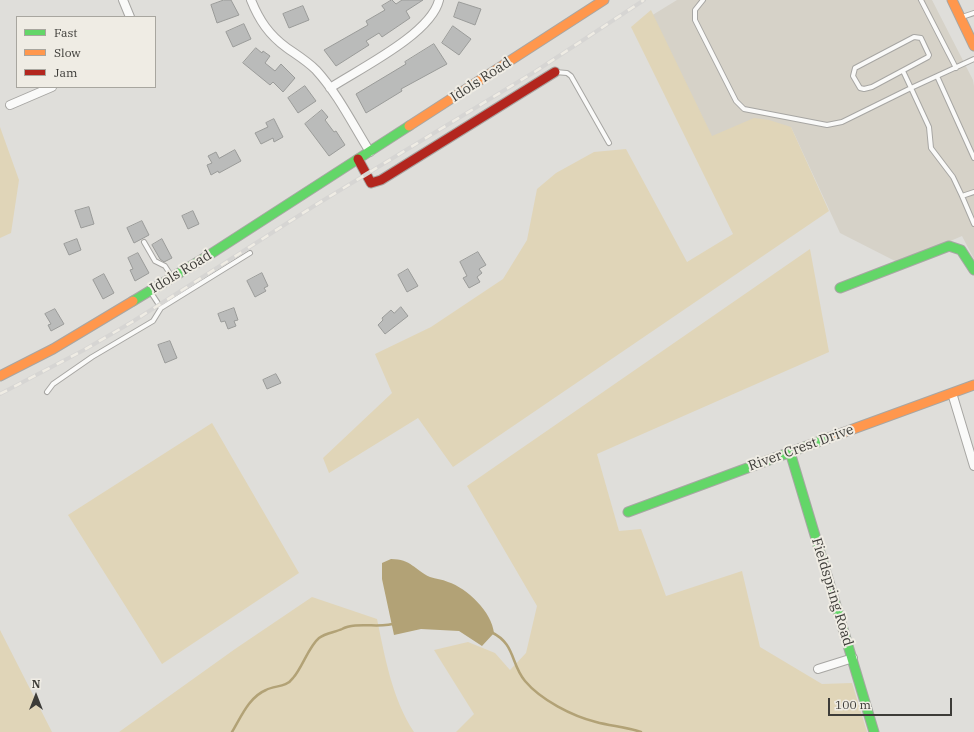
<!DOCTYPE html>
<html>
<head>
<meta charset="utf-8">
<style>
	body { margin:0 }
	#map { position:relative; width:974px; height:732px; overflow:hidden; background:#dfdeda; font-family:"IBM Plex Serif",serif }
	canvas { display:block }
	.legend { position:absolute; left:16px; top:16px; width:140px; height:72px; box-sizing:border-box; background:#efece4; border:1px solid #a8a69f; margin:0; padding:5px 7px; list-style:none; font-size:12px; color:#3d3c38 }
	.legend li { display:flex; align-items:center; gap:8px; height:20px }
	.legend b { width:20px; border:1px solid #a8a69f }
	.north { position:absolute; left:16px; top:676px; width:40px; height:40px; -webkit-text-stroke:3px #efece4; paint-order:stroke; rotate:0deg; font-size:11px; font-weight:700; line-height:16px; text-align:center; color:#3d3c38 }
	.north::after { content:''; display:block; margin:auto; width:14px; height:18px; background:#3d3c38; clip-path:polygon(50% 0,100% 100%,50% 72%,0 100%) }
	.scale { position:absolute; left:828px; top:698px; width:124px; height:18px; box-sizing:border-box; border:2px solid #3d3c38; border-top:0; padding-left:5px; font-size:12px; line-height:14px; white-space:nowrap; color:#3d3c38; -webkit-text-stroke:3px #efece4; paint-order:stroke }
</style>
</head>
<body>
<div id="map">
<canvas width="974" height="732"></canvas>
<ul class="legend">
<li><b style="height:5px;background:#63d668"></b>Fast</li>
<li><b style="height:5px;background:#ff974d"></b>Slow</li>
<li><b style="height:5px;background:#b3261e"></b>Jam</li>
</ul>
<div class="north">N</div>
<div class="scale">100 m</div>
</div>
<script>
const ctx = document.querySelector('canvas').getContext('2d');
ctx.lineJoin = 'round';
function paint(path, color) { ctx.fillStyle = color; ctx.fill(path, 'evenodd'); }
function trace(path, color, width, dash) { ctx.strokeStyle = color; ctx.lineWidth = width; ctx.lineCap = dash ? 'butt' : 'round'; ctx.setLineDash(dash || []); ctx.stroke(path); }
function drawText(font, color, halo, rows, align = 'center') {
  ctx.font = font + ' "IBM Plex Serif",serif'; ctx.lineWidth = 4; ctx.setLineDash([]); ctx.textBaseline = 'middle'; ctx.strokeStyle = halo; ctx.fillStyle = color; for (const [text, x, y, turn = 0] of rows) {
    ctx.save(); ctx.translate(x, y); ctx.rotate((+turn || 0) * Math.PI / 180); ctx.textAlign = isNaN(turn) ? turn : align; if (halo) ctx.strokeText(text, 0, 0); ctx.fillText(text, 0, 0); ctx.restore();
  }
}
paint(new Path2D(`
	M677,0H932L973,80L974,86V259L962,236L899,263L840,233L791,127L703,140L646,19Z`), '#d6d2c8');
paint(new Path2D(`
	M651,10L712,136L754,118L769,120L791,127L829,211L453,467L418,418L329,473L323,458L392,393L375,354L431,327L503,279L527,240L537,189L556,173L594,152L626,149L687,262L733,234L631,27Z
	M0,127L19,180L11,233L0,238Z
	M810,249L829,352L597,454L619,531L641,529L666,596L742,571L760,647L822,684L852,683L867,732H456L474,714L434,650L468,642L495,653L510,670L526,653L537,606L467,486Z
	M212,423L299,573L162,664L68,515Z
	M312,597L377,619C385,657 392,699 414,732H119L235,649Z
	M0,630L52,732H0Z`), '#e0d5b8');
paint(new Path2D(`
	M391,559C411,559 415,570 430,577C436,579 442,579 448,582C467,588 492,612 494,633L482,646L459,631L421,629L394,635L382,579V563Z`), '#b2a276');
trace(new Path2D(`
	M491,632C516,644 510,663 525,681C541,700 572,716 596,722C611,726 626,727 641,732
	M232,732C241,717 249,697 266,690C275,685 286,688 293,678C302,668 309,646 319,638C325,633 336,632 342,629C356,621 382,629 396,623`), '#b2a276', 2.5);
const building = new Path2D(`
	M224,0H231L239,15L217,23L211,5Z
	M392,0L396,4L402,0H423L406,11L410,18L382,37L379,33L366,41L369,45L336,66L324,50L368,25L366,21L385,10L382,6Z
	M459,2L481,9L475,25L454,17Z
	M303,6L309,20L289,28L283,14Z
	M244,24L251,39L233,47L226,32Z
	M453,26L471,39L459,55L442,43Z
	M434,44L447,64L401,89L402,91L366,113L356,94L406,64L405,62Z
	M256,48L262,53L263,51L270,56L265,63L275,71L281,64L295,78L283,92L273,82L270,85L243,63Z
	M305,86L316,101L298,113L288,98Z
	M322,110L328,117L325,120L334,132L336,131L345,145L329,156L305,124Z
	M274,119L283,137L274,142L273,138L261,144L255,133L268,127L266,123Z
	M235,150L241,161L219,173L218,171L211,175L207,165L212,163L208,156L216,152L219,158Z
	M89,207L94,224L81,228L75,211Z
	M193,211L199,224L188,229L182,216Z
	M142,221L149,235L134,243L127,228Z
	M77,239L81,250L69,255L64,244Z
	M162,239L172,258L164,262L160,259L152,245Z
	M478,252L486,265L479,269L482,273L477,277L480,282L469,288L463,278L467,276L460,262Z
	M138,253L149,273L135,281L130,270L133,269L128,258Z
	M408,269L418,286L407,292L398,275Z
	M262,273L268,286L264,288L266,291L255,297L247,281Z
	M104,274L114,293L103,299L93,280Z
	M401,307L408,316L385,334L378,325L383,320L382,318L391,310L394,313Z
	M234,308L238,320L234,321L236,326L228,329L225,321L221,322L218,314Z
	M55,309L64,324L51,331L48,325L51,324L45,314Z
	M170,341L177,358L165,363L158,345Z
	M276,374L281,383L267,389L263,380Z`);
paint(building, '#babbba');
trace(building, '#9a9b99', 1);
const lane = new Path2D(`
	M703,0L695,10V20L736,101L744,109L827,125L842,122L911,88L929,127L931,148L953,177L962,196L974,192
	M921,0L956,68
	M962,17L974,13
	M914,37L921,38L929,55L928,57L872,87L864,89L860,88L853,76L855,68Z
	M903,71L911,88L974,59
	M555,72L567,73L571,76L609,143
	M937,76L974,158
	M962,196L974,224
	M144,242L155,261L165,266L172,277
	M150,291L161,308L250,253
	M47,392L53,384L92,357L153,321L161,308`);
const street = new Path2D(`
	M123,0L130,17
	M251,0C259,20 269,35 287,48C297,55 307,61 316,70C338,94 353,125 370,152
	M330,88C359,69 431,34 439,0
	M10,105L52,87
	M952,393L974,466
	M818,669L853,658`);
const fast = new Path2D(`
	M840,288L949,246L961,250L974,270
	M133,301L206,257L409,126
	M790,452L874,732
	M628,512L834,436`);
const slow = new Path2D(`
	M952,0L974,46
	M409,126L604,0
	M0,376L53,349L133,301
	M834,436L974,385`);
const jam = new Path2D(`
	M358,159L371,183L381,180L555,72`);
trace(lane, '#a7a6a3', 6);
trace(street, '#a7a6a3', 10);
trace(fast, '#a7a6a3', 11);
trace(slow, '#a7a6a3', 11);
trace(jam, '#a7a6a3', 11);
trace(lane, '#fafaf9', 4);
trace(street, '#fafaf9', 8);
trace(fast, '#63d668', 9);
trace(slow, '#ff974d', 9);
trace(jam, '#b3261e', 9);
const rail = new Path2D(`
	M0,394L84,350L132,322L314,206L536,71L644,0`);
trace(rail, '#d6d5d3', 4);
trace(rail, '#efece4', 2.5, [8]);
drawText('14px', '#3d3c38', '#efece4', [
	["Idols Road",481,80,-33],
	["Idols Road",181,272,-31],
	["River Crest Drive",801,448,-20],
	["Fieldspring Road",832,592,73]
]);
</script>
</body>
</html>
